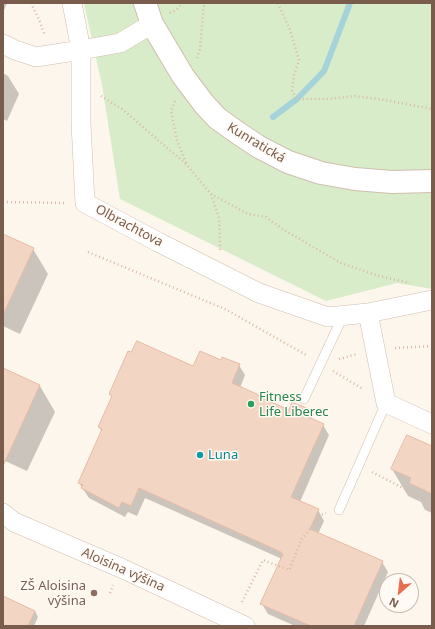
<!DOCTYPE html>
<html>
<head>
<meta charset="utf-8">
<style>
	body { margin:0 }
	#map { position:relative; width:435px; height:629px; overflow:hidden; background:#fdf6ec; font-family:"Noto Sans",sans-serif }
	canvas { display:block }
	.frame { position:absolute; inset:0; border:4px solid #7a5c4d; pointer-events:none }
	.north { position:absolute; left:379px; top:573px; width:40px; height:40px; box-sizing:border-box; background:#fffaf3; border:1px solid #cabbb1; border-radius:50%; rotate:208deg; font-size:11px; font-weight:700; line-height:16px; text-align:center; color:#7a5c4d }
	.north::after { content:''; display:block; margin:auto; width:14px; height:18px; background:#e76f51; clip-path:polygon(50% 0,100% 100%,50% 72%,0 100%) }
</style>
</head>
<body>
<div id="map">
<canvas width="435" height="629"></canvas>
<div class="frame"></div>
<div class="north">N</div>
</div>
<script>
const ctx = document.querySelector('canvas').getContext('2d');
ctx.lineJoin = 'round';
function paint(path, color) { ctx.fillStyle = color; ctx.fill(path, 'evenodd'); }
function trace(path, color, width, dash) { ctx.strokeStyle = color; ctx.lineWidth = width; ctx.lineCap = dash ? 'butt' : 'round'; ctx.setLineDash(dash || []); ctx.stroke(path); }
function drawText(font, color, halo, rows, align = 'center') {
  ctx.font = font + ' "Noto Sans",sans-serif'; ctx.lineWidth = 3; ctx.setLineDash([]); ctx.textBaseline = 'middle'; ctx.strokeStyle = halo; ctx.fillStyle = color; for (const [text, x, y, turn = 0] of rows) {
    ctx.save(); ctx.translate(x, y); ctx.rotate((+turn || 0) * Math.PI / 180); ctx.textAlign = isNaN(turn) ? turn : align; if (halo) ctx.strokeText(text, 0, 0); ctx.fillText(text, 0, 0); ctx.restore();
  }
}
paint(new Path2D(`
	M84,3H432V289L397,283L326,301L120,199L102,85Z`), '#d8ecc9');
paint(new Path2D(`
	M3,3H7L3,13Z
	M3,73L8,76L19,94L7,121L3,119Z
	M3,235L33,249L48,274L20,334L3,326Z
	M222,361L239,365L245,375L240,388L258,396L259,398L289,411L308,410L314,421L323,425L329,435L300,502L318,510L324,521L318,534L382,562L388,572L364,626H295L268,614L262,604L282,559L145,498L137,516L128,512L125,517L89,498L79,483L102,432L99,427L112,398L110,394L194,367Z
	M3,369L40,386L55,412L27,471L3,460Z
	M432,447V513L425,510L421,502L408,496L392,469Z
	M3,597L35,611L38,617L34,626H3Z`), '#0003');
trace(new Path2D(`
	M273,117L297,99L324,71L331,53L350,3`), '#a5d3da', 6);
const building = new Path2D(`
	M3,234L34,248L3,315Z
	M137,341L193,366L200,351L221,360L222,357L240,364L232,383L259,395L258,396L289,410L292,402L309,409L306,416L324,424L291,497L319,509L310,529L383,561L354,626H311L260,604L283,554L281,553V552L139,488L131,506L122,502L119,508L81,488L83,485L78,483L102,429L98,427L112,396L109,394L128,351L131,352Z
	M3,368L40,385L3,466Z
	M407,435L432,446V494L409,483L411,478L391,469Z
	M3,596L35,611L28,626H3Z`);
paint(building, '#f3d5c3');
trace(building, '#e6bba3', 1);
const service = new Path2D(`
	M304,399L343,316
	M339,510L386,403`);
const minor = new Path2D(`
	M72,3L81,50V123L85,203L158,242L259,293L328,317L368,313L432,300
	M3,44L15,50L36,57L81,50L120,43L152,24
	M368,313L386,403L432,424
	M3,513L14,522L121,568L245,626`);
const tertiary = new Path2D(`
	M145,3L152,24L183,76L204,104L217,118L238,133L259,147L288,162L321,173L355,179L392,182L432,181`);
trace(service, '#d1beb0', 10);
trace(minor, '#d1beb0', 20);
trace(tertiary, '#d1beb0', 24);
trace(new Path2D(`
	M31,3L40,22L45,36
	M278,3L290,30L299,60L294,75L292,91L297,99H329L355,96L385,100L432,109
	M170,13L177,9L182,3
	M197,58L200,49L204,3
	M101,96L122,109L186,164L211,194L248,214L266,217L284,230L341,263L379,276L410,283
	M175,101L171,111L177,140L186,163
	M211,194L219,218L220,240V252
	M3,202L66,203
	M88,252L225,309L308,356
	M395,348L432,346
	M339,359L357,354
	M333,371L363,389
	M372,472L432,503
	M110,593L113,585
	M242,602L263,560L289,570L302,539L321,515L326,513`), '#d9b8a5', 2.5, [1, 3]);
trace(service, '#fff', 9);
trace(minor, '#fff', 19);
trace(tertiary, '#fff', 22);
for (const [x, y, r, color] of [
	[251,404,4,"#2e9e5b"],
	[200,455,4,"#0f9aa8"],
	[94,593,4,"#8d6e63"]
]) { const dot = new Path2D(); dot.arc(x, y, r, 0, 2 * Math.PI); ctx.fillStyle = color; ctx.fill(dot); trace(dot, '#fffaf3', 1.5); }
drawText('13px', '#7a5c4d', '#fffaf3', [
	["Kunratická",256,143,31],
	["Olbrachtova",129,226,28],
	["Aloisina výšina",123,570,24]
]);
drawText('13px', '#27864d', '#fffaf3', [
	["Fitness",259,397],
	["Life Liberec",259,412]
], 'left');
drawText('13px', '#0d838f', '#fffaf3', [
	["Luna",208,455]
], 'left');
drawText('13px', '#785e54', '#fffaf3', [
	["ZŠ Aloisina",86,586],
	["výšina",86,601]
], 'right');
</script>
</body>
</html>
